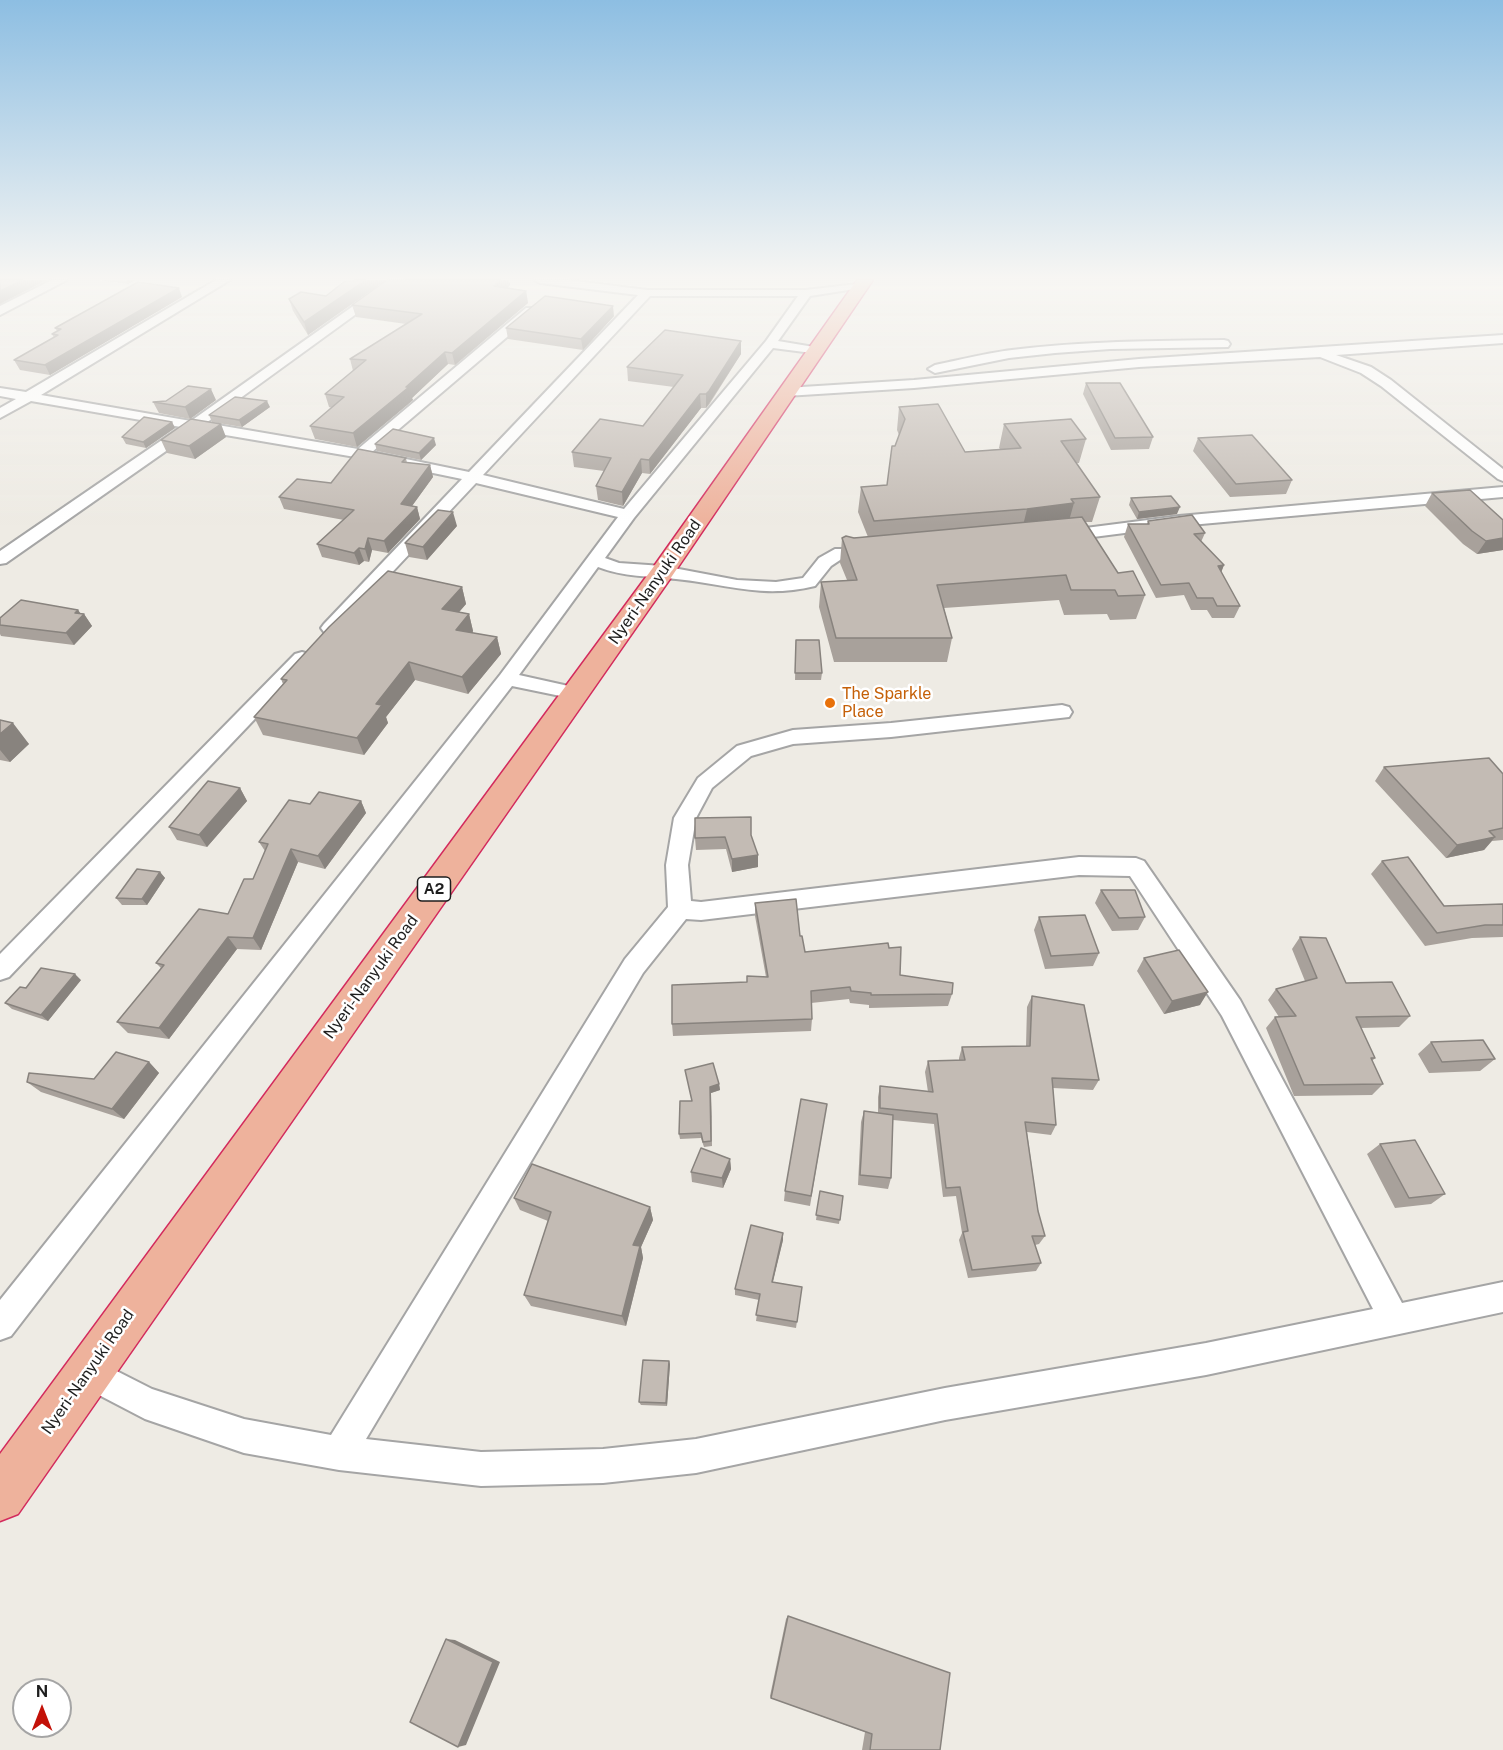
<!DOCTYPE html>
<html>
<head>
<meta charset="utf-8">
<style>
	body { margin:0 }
	#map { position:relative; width:1503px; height:1750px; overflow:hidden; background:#eeebe4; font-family:"Public Sans",sans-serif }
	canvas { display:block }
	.north { position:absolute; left:12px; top:1678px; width:60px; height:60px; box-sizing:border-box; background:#fff; border:2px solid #a5a5a5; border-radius:50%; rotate:0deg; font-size:16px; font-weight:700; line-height:24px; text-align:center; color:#1e1e1e }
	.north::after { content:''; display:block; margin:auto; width:21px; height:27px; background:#c31108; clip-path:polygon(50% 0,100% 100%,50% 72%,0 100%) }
</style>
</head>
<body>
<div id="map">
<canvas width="1503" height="1750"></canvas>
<div class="north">N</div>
</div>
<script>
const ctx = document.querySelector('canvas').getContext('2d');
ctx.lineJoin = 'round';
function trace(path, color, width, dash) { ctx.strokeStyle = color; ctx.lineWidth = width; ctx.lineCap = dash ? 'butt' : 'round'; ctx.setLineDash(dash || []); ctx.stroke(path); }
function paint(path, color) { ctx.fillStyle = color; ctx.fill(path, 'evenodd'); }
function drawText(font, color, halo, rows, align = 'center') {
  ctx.font = font + ' "Public Sans",sans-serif'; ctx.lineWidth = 5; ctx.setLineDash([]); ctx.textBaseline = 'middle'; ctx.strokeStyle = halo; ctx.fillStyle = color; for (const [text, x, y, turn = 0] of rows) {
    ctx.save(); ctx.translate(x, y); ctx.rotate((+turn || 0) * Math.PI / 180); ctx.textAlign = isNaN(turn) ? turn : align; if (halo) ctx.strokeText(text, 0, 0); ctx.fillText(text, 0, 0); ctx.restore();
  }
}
const minor = new Path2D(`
	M52,280H67L0,315V306Z
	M216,280H230L41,395L191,421L390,280H403L206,423L358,449L526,308H534V314L372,452L469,472L638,295L540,283L534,280H568L647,290H806L865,283L867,285L861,288L810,296L778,341L820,348L822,351L820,354L773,348L634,518L605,558L619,563L663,566L737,580L776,582L803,578L819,558L835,549H871L879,554C871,562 854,561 843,558L831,566L815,586C761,599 728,584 676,579C650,576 623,577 598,567L519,675L582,689L585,693L582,697L575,699L512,686L11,1336L0,1340V1300L500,675L618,517L476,483L336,632H324L321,628L324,624L462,479L361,458L196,430L6,563L0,564V551L181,427L31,401L0,418V408L16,399L0,396V388L26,392ZM650,296H798L766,341L624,509L483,475Z
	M1503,335V343L1336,355L1371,367L1391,380L1503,469V481L1498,479L1381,386L1361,373L1320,357L1139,367L914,388L786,396L779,392L786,388L914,380L1139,359Z
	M1224,340L1228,341L1230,344L1228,347L1110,349L1055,353L1009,358L935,373L928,369L935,365C960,360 986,353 1012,350C1083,341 1153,341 1224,340Z
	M1503,487V497L1179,526L1062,541L1054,536L1062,531L1179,516Z
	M302,652L309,654L311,658L309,662L9,977L0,980V954L295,654Z
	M1062,705L1069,707L1072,712L1069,717L891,737L793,744L751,756L712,788L696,818L688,865L691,901L701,902L1079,857L1136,858L1144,861L1240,1000L1402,1303L1503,1282V1312L1206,1375L945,1420L696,1473L603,1483L481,1486L339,1470L244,1453L145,1419L76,1383L71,1372L76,1361L87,1356L152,1389L244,1419L331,1435L625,959L668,907L666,865L674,818L698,778L737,746L793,730L891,723ZM1079,875L1130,876L1222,1016L1373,1309L1206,1343L945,1388L696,1439L603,1449L481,1452L366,1439L643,973L686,919L701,920Z`);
const trunk = new Path2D(`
	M857,280H873L670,579L18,1514L0,1521V1454L652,569Z`);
trace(minor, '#a5a5a5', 4);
trace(trunk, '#d32b5d', 3);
paint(minor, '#fff');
paint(trunk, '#eeb29c');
paint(new Path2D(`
	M99,280H135L128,284Z
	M355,280H386L308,335L293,311L289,299L326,296Z
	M387,280H509L510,285L507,288L526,291L528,303L455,365L448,364L412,398L413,400L357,447L315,439L310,426L332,408L329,407L325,394L353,371L350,359L406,324L356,317L352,305Z
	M182,297L50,375L20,370L14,360L54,338L52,334L57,331L55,328Z
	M614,316L583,350L508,339L506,328Z
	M741,341V354L709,405L706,408H701L650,474L642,473L623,506L598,500L596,486L604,471L574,467L572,452L643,426L674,387L628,381L627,367Z
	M1086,383L1153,437L1149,449L1111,450L1083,394Z
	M216,400L190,419L159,413L153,402Z
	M270,407L242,427L212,422L209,415Z
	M899,407L965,452L1000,449L999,448L1004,424L1086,439L1079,463H1076L1100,497L1092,522H1085L1118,573L1145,595L1136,619L1110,620L1107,614L1064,615L1059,600L944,608L952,638L947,662H834L819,607L821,582L847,580L840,563L842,538L868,537L858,512L861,487L887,485L895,446L899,435L897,430Z
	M172,422L175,428L146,448L126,444L122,437Z
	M226,437L195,459L167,453L161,440Z
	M1198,438L1292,480L1286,494L1230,497L1193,451Z
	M375,444L436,445L421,460L377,451Z
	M406,458L407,463L430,465L433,477L412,506L417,507L420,519L388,553L372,550L369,562L364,561L359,565L322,557L317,544L344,520L284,509L279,497L331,483Z
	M1432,493L1503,520V550L1477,554L1463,544L1425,506Z
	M1131,498L1177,514L1137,519L1129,505Z
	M1148,521L1205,533L1201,542L1224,565L1221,572L1240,606L1234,618H1212L1207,610H1191L1184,595L1156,598L1124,537L1128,524H1147Z
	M457,526L427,560L409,557L405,543Z
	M462,587L466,604L459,612L469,614L473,631V633L497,637L501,654L468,694L415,680L386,717L388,723L364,755L263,735L254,717L283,684L281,679Z
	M78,610L81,614H84L92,626L74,645L1,636L0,634V618Z
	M796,640L822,673L821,680H795Z
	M0,720L29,744L10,762L0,760Z
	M1384,767L1503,774V840L1492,841L1484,850L1446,858L1375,781Z
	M240,788L247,801L207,847L177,840L169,827Z
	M361,801L366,813L325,869L298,862L261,950L237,949L169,1039L128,1033L117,1022L161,968L156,963L228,914L253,879L265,851L259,842L310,804Z
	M751,835L758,867L732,872L726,849L696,850L695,838Z
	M1382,861L1444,906L1503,904V937L1472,938L1425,946L1371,874Z
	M160,872L165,878L147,905H122L116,898Z
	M1101,890L1145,917L1138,930L1112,931L1095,903Z
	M755,903L800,936L805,952L900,975L952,994L948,1006L869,1008V1005L850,1003L849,999L811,1003L812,1019L811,1031L673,1036L672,1024L747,982L766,977L755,916Z
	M1039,917L1099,953L1093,966L1045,969L1034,930Z
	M1300,937L1346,983L1410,1016L1399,1027L1361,1028L1375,1058L1372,1061L1383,1084L1372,1095L1294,1096L1266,1028L1275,1017H1279L1268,1000L1276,989L1305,981L1292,949Z
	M1144,958L1200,1005L1164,1014L1137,971Z
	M81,980L48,1021L12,1009L5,1003L26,988Z
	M1032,996L1099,1080L1093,1090L1053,1088L1056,1125L1051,1135L1027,1132L1038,1211L1045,1236L1039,1244L1035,1245L1041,1263L1036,1271L968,1278L959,1240L962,1233L956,1196L943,1197L934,1124L893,1120L891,1178L888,1189L858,1185L861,1122L864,1111L878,1113V1097L880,1086L928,1092L925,1072L928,1061L959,1060V1058L962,1047L1026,1046L1027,1007Z
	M1431,1042L1495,1059L1480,1071L1429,1073L1418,1054Z
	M149,1062L159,1073L124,1119L41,1092L27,1082L94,1079Z
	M685,1070L719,1084L720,1090L711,1093L712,1146L704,1147L701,1138L680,1139L679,1134L692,1101Z
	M827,1104L810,1206L784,1201L785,1191Z
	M1380,1144L1445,1194L1431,1204L1395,1208L1367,1154Z
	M730,1159L731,1169L723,1188L692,1182L691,1172Z
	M820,1191L843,1196L839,1224L816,1220Z
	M514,1198L650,1207L653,1220L641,1247L643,1258L626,1326L531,1306L524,1295L548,1221L520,1210Z
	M783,1233V1240L773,1282L802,1287L796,1328L756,1321L759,1300L735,1295V1289Z
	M670,1364L667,1406L641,1405L639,1402Z
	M788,1616L940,1750H862L865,1732L771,1698L770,1696L786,1619Z`), '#a8a19b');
paint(new Path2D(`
	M23,280H47L0,304V291Z
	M126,280H135L128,284Z
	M366,280H386L308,335L304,322Z
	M501,280H509L510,285L496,299L494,286Z
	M179,288L182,297L50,375L45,365Z
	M526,291L528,303L455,365L452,353Z
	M613,306L614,316L583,350L581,339Z
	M741,341V354L706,408V394Z
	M445,352L448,364L412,398L413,400L357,447L353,433L406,387Z
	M211,389L216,400L190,419L185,407Z
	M700,394L701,408L650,474L649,460Z
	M267,401L270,407L242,427L239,420Z
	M172,422L175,428L146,448L143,442Z
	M221,424L226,437L195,459L189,446Z
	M434,438L436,445L421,460L419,453Z
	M641,459L642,473L623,506L622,492Z
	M430,465L433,477L404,517L401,504Z
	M1074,503L1067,528L1021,534L1027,509Z
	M417,507L420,519L388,553L384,541Z
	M1180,507L1177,514L1137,519L1139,512Z
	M453,512L457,526L427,560L423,547Z
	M368,538L372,550L369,562L365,549Z
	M1503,538V550L1477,554L1486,541Z
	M359,548L364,561L359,565L354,553Z
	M1224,565L1219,578L1218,566Z
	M462,587L466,604L447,626L442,609Z
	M78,610L82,616L84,614L92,626L74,645L66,633L75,613Z
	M469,614L473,631L461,647L456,630Z
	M497,637L501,654L468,694L462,677Z
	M409,662L415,680L386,717L388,723L364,755L357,738L376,704Z
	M13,723L29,744L10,762L0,750V734Z
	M240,788L247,801L207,847L199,835Z
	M361,801L366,813L325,869L318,856Z
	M1495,837L1484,850L1446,858L1457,845Z
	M291,849L298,862L261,950L253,938Z
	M758,855V867L732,872V859Z
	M160,872L165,878L147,905L142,899Z
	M228,937L237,949L169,1039L159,1028Z
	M75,974L81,980L48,1021L41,1015Z
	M1208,992L1200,1005L1164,1014L1172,1001Z
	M149,1062L159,1073L124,1119L112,1109Z
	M719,1084L720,1090L711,1093L712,1146L710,1087Z
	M730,1159L731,1169L723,1188L722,1178Z
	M650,1207L653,1220L641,1247L643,1258L626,1326L622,1316L633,1245Z
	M783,1233V1240L771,1288L772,1282Z
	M669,1361L670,1364L667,1406L666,1403Z
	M446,1639L455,1640L500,1662L466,1745L458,1747Z`), '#88837e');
const building = new Path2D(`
	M0,280H23L0,291Z
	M355,280H366L304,322L289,299L301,292L326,296L345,281H353Z
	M387,280H501L494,286L526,291L452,353L445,352L406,387H409L353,433L310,426L344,397L325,394L366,360L350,359L422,314L352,305Z
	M138,282L179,288L45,365L14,360L58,335L52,334L61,329L55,328Z
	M545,296L613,306L581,339L506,328Z
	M665,330L741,341L709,391L706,394H700L649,460L641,459L622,492L596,486L611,458L572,452L600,419L643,426L683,375L627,367Z
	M1086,383H1120L1153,437L1115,438Z
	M188,386L211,389L185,407L153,402L166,401Z
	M235,397L267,401L239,420L209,415Z
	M938,404L965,452L1021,448L1004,424L1071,419L1086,439L1061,441L1100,497L1071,499L1074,503L1027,509L874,521L861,487L887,485L892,446H895L905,419L899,407Z
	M144,417L172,422L143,442L122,437Z
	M191,419L221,424L189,446L161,440Z
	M393,429L434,438L419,453L375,444Z
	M1252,435L1292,480L1236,484L1198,438Z
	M358,449L406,458L402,462L430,465L401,504L417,507L384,541L368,538L365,549L359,548L354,553L317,544L354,510L279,497L297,479L331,483Z
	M1470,490L1503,520V538L1486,541L1472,531L1432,493Z
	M1171,496L1180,507L1139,512L1131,498Z
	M438,510L453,512L423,547L405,543Z
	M1192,515L1205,533L1194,534L1224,565L1218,566L1240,606H1217L1213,598H1197L1189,583L1161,585L1128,524H1149L1148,521Z
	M1082,517L1118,573L1133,571L1145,595L1118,596L1115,590H1071L1066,575L937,585L952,638H836L821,582L857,580L842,538L846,536L854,538Z
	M388,571L462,587L442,609L469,614L456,630L497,637L462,677L409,662L376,704L382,705L357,738L254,717L287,680L281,679L329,627Z
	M21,600L78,610L75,613L84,614L66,633L0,625V618Z
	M796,640H819L822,673H795Z
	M0,720L13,723L0,734Z
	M1489,758L1503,774V828L1489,831L1495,837L1457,845L1384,767Z
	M208,781L240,788L199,835L169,827Z
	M319,792L361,801L318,856L291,849L253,938L228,937L159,1028L117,1022L164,965L156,963L199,909L228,914L244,879H253L268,844L259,842L289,800L310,804Z
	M751,817V835L758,855L732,859L725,837L695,838V818Z
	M1408,857L1444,906L1503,904V925H1485L1437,933L1382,861Z
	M137,869L160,872L142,899L116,898Z
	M1101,890H1135L1145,917L1119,918Z
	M796,899L800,936H802L805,952L888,943L889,948L901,947L900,975L953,983L952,994L871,995V993L851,991L850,987L811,991L812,1019L672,1024V985L747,982V976L768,977L755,903Z
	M1085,915L1099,953L1051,956L1039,917Z
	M1300,937L1326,938L1346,983L1392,982L1410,1016L1356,1017L1375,1058H1371L1383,1084L1304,1085L1275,1017L1296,1016L1276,989L1317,978Z
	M1179,950L1208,992L1172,1001L1144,958Z
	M41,968L75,974L41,1015L5,1003L20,987L26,988Z
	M1032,996L1084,1005L1099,1080L1052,1078L1056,1125L1025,1122L1038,1211L1045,1236H1032L1041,1263L972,1270L963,1232L968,1231L960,1187L946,1188L937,1114L880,1108V1086L933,1092L928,1061L965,1060L962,1047L1030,1046Z
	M1483,1040L1495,1059L1442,1062L1431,1042Z
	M116,1052L149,1062L112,1109L27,1082L29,1073L94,1079Z
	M713,1063L719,1084L710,1087L711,1141L703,1142L701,1133L679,1134L680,1101H692L685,1070Z
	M801,1099L827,1104L811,1196L785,1191Z
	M864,1111L893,1115L891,1178L860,1175Z
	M1415,1140L1445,1194L1409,1198L1380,1144Z
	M701,1148L730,1159L722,1178L691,1172Z
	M532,1164L650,1207L633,1245L640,1246L622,1316L524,1295L551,1212L514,1198Z
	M820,1191L843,1196L840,1220L816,1215Z
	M751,1225L783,1233L772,1282L802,1287L797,1322L756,1315L760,1294L735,1289Z
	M643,1360L669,1361L666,1403L639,1402Z
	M788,1616L950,1673L940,1750H870L872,1734L771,1698Z
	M446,1639L493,1662L458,1747L410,1722Z`);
paint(building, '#c3bbb4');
trace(building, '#88837e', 1.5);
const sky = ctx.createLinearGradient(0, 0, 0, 525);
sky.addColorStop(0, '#8dbee2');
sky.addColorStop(0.53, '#f7f6f3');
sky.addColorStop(1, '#f7f6f300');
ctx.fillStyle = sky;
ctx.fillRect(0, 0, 1503, 525);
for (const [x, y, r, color] of [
	[830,703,6,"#e8710a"]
]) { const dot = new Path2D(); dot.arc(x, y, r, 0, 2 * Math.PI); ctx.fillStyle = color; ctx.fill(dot); trace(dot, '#fff', 2); }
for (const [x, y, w] of [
	[434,889,33]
]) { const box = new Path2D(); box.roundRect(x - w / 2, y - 12, w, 24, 4.5); ctx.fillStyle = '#fff'; ctx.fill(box); trace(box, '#1e1e1e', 1.5); }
drawText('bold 15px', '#1e1e1e', null, [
	["A2",434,889]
]);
drawText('16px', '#1e1e1e', '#fff', [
	["Nyeri-Nanyuki Road",655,582,-55],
	["Nyeri-Nanyuki Road",371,977,-54],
	["Nyeri-Nanyuki Road",88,1372,-55]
]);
drawText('16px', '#c56008', '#fff', [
	["The Sparkle",842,694],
	["Place",842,712]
], 'left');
</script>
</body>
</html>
